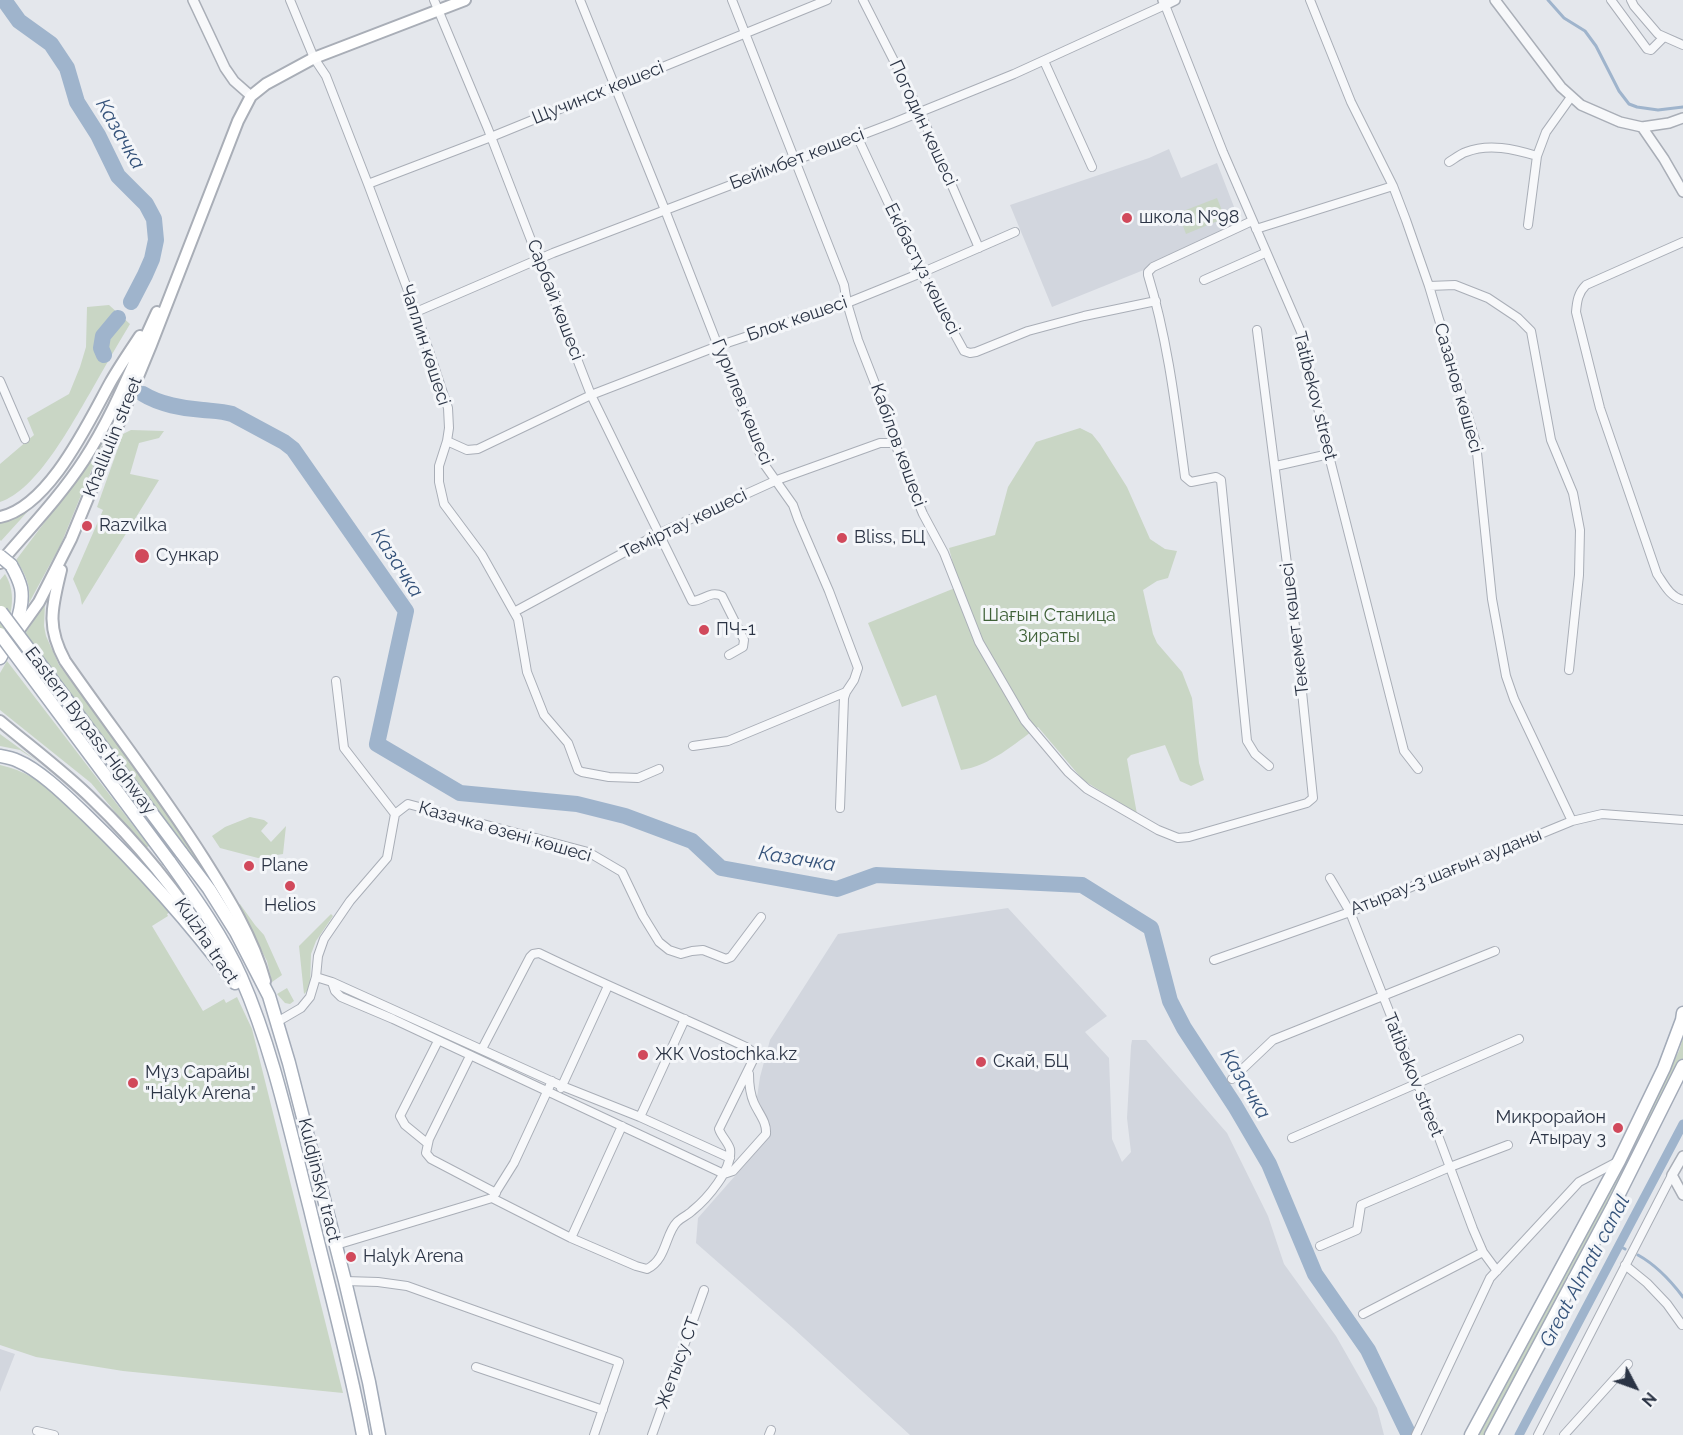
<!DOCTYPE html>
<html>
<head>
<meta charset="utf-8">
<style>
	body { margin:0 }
	#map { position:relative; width:1683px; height:1435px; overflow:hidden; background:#e4e7ec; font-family:Raleway,sans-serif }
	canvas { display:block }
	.north { position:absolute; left:1605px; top:1357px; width:60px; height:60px; -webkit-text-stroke:4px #f4f6f9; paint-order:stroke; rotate:131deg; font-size:16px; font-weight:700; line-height:24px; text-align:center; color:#2b3445 }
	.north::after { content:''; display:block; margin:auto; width:21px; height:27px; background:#2b3445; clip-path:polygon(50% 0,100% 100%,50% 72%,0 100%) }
</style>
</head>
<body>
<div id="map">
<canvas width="1683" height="1435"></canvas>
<div class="north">N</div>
</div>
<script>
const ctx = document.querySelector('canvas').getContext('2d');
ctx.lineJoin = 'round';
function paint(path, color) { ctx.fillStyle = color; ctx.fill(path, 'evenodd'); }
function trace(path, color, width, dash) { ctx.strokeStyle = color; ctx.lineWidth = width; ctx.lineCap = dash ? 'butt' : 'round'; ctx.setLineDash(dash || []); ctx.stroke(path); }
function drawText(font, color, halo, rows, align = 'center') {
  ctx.font = font + ' Raleway,sans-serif'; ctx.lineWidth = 6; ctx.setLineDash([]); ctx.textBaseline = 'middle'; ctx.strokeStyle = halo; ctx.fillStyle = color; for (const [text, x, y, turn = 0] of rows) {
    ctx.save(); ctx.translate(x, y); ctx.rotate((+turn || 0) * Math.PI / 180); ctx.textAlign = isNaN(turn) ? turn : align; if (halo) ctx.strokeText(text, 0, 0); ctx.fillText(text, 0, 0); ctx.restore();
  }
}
paint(new Path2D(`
	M1169,149L1181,178L1217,163L1243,230L1052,307L1010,205L1149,158Z
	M1008,908L1107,1016L1085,1032L1109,1058L1112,1139L1122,1162L1131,1152L1127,1118L1131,1046L1132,1040H1146L1227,1133L1268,1216L1284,1264L1336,1336L1377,1408L1384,1435H910L793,1328L696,1243L698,1218L763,1144L757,1097L760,1077L770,1040L838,934Z
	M0,1349L15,1354L0,1392Z`), '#d2d6de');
paint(new Path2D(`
	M1217,198L1225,218L1186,234L1178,213Z
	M109,305L130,324C116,347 103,370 90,393C71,425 37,490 0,502V464L34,435L27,418L69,394L80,367L86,347L87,307Z
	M1080,428L1092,434L1100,444L1127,487L1150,539L1165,549L1177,551L1168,578L1157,581L1143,590L1153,634L1157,643L1182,672L1192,698L1199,763L1204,780L1191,786L1180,781L1165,745L1131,755L1127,759L1137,814L1083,780L1038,727C1014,744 990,766 961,770L936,695L902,707L868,623L955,588L958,584L949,548L995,535L1008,487L1036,442Z
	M131,430L164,431L159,438L139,443L130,474L159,480L82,605L80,595L73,579L103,510L97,507L123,434Z
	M105,437L61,544L29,603C31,587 26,574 16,560L85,469Z
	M39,499L1,541L0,540V522L20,515Z
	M5,574C18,595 11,619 0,640V580Z
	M45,603L44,626L46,636L59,665L127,754L211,875L205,877L187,848L23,637Z
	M7,661L149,846L145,848L91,783L0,710V673Z
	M0,734L37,761L20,750L0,746Z
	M0,765C47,775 79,814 110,847C131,869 151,890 172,911L167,914L168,916L152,926L203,1011L224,999L226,1003L237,997L252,1029L343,1393L123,1371L36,1357L0,1345Z
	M250,817L264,820L268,823L261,831L271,842L286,826L283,854L258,858L220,848L212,836L225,827Z
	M240,904L255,925L264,935L282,975L272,982L267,961L237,905Z
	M331,914L333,916L316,941L311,954L310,988L304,994L299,946Z
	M287,988L294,1001L290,1004L285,1003L277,994Z
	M1683,1038V1058L1484,1435H1478L1679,1051Z`), '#c9d6c5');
trace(new Path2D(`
	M1548,0L1564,18L1585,31L1596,46L1619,91L1629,104L1637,107L1658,110L1683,107
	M1619,1246L1625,1249
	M1638,1255C1656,1265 1671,1281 1683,1297`), '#9fb4cc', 3);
trace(new Path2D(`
	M1519,1435L1683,1124`), '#9fb4cc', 9);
trace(new Path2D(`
	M4,0L19,21L51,44L67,68L77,102L98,135L118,176L146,204L154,219L156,240L152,259L145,275L131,302
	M104,355L101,348L103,336L118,318
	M143,394C159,404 184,409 203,410C213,411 222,411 232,414L284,442L293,449L406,611L377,744L460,793L577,804L625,816L692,841L721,868L837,889L876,875L1082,885L1151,928L1170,1001L1184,1028L1235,1106L1269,1164L1315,1274L1368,1350L1409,1435`), '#9fb4cc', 16);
const minor = new Path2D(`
	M290,0L314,58L326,76L368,184L416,312L448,408L449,428L447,441L439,466V482L444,504L482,555L514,612L518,619L527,672L544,715L568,743L578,770L582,772L609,777L638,778L659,769
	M434,0L488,129L591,395L692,601C703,601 710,590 722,596L744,640L743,647L729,655
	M580,0L665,210L764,464L793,505L798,519L829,591L858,668L854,680L846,692L844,698L840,808
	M732,0L844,285L847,303L858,340L883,404L901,461L923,514L944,553L979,642L1025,721L1068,772L1087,789L1158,830L1178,838L1189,837L1307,803L1313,798L1296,634L1257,330
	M863,0L920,112L979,248
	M1310,0L1351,102L1393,186L1406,220L1429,286L1476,443L1492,599L1506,676L1514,699L1572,821
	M1611,0L1647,49L1651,50L1663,38
	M1631,0L1634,6L1658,34L1683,45
	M1044,61L1092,167
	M857,136L921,273L964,351L970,353L976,352L1028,331L1084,316L1156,301
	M1449,162C1454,159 1460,154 1466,152C1489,143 1514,149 1537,156
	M368,184L491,137L827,0
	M1252,221L1153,267L1148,272V275C1168,340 1176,410 1185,477L1191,482L1216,477L1221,480L1247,741L1255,754L1269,766
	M1528,225L1537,156L1546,132L1571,97
	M1256,229L1393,186
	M1683,242L1586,285C1578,293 1577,301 1576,312L1600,408L1657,574C1664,584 1670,597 1683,600
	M1204,280L1265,253
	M1429,286L1455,285L1488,298L1518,318L1531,331L1551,440L1573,493L1580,530L1579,575L1569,670
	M416,312L553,253L893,123L1014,74L1165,5L1223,152L1301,332L1327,448L1404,751L1418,769
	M0,381L25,439
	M447,441L467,450L478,449L591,395L718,346L847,303L921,273L1015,232
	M1276,466L1329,454
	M514,612L660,533L777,480L880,443H895
	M336,681L344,748L395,814
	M693,746L728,741L846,692
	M1330,878L1350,912L1439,1138L1473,1229L1483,1252L1497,1271
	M1214,960L1350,912L1572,821L1602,814L1683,820
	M316,977L332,982L562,1086L640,1117L730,1158
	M332,982L335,991L341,997L393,1019L724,1174L733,1171L766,1134C767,1122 759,1114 754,1103C750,1094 749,1084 749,1074
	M277,1022L301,1008L310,997L316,977L318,956L324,939L350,901L387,858L395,814L408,804L588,852L622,872L643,916L659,942L669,950L681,954L692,951L703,950L726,959L731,957L761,917
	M470,1056L429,1139L426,1153L431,1159L496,1193
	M1232,1079L1273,1040L1495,951
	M561,1088L608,986
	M640,1117L685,1019
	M1292,1138L1519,1039
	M427,1143L405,1125L400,1116L438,1041
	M494,1195L514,1163L552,1081
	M571,1238L622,1126
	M336,1245L492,1198L571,1238L636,1266L647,1269C667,1259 665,1234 677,1222C681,1218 688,1215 692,1211C707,1199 733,1169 730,1149C728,1142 721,1136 719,1129L754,1058L753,1052L746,1047C677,1015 607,986 539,953L533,954L530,957L482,1049
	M1320,1246L1357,1230L1361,1205L1450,1167L1508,1145
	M1625,1265L1647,1283L1667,1304L1682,1325
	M345,1281L378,1282L407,1286L619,1362L594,1435
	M1363,1314L1483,1252
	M476,1367L603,1410
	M37,1431L54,1435
	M652,1435L704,1290
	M769,1435L771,1430
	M1416,1435L1490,1278L1579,1182L1617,1162
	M1538,1435L1672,1175
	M1564,1435L1628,1364`);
const tertiary = new Path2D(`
	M193,0L225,68L234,81L251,96
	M1163,0L1165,5L1175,0
	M1495,0L1561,87L1581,105L1620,122L1642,127L1669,123L1683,118
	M1642,127L1664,159L1683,192
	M1683,1156L1672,1175L1683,1195`);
const secondary = new Path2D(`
	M0,517C49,507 88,423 110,383C119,367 130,351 140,336
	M0,563C28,530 60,497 84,460C114,414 134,361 157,312
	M61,570C52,608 46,626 65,661C111,727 161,791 204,859C228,897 253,937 265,981
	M14,637L39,602L71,539L151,345L238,121L251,96L266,84L314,58L465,0
	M0,721C31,747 66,773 94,801C141,846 182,899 218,953`);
const primary = new Path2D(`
	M0,658C11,638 25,611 21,588C19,580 15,572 11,565
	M0,756C6,757 12,758 18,761C40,770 68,798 86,815C140,867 190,923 235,983
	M181,852L209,889L236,932L269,996L289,1063L345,1281L369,1382L379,1435
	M169,861C194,896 224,938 241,977C273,1050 290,1131 310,1209C328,1284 349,1359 363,1435
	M1471,1435L1619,1161L1664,1068L1682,1020L1683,1013
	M1491,1435L1613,1206L1683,1066`);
trace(minor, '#a9aeb7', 10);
trace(tertiary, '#a9aeb7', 12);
trace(secondary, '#a9aeb7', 14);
trace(primary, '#a3abb8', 15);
trace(minor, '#f7f8fa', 8);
trace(tertiary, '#f7f8fa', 9);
trace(secondary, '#fff', 10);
trace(primary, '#fff', 12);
const primaryBridge = new Path2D(`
	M0,556L11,565
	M1,612L181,852
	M0,634L169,861`);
trace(primaryBridge, '#a3abb8', 15, []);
trace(primaryBridge, '#fff', 12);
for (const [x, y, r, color] of [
	[1127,218,6,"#d1495b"],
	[87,526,6,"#d1495b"],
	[842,538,6,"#d1495b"],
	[142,556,8,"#d1495b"],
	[704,630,6,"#d1495b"],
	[249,866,6,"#d1495b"],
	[290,886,6,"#d1495b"],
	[643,1055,6,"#d1495b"],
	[981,1062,6,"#d1495b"],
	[133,1083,6,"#d1495b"],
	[1618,1128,6,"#d1495b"],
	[351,1257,6,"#d1495b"]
]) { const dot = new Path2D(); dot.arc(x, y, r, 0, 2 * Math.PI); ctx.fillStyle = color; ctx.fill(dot); trace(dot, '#f4f6f9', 2); }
drawText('18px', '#2b3445', '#f4f6f9', [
	["Щучинск көшесі",598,93,-22],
	["Погодин көшесі",923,123,65],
	["Бейімбет көшесі",797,159,-21],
	["Екібастұз көшесі",922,269,63],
	["Сарбай көшесі",555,300,69],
	["Блок көшесі",797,319,-19],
	["Чаплин көшесі",425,345,72],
	["Сазанов көшесі",1458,388,74],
	["Tatibekov street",1315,396,76],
	["Гурилев көшесі",742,402,68],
	["Khalliulin street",113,437,-68],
	["Кабілов көшесі",898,445,70],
	["Теміртау көшесі",684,524,-26],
	["Текемет көшесі",1295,629,-97],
	["Eastern Bypass Highway",90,731,53],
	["Казачка өзені көшесі",505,832,16],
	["Атырау-3 шағын ауданы",1446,872,-22],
	["Kulzha tract",206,941,56],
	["Tatibekov street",1413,1075,68],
	["Kuldjinsky tract",319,1180,76],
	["Жетысу СТ",678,1363,-70]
]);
drawText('18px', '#2b3445', '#f4f6f9', [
	["школа №98",1139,218],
	["Razvilka",99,526],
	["Bliss, БЦ",854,538],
	["Сункар",156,556],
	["ПЧ-1",716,630],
	["Plane",261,866],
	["Helios",290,906,"center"],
	["ЖК Vostochka.kz",655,1055],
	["Скай, БЦ",993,1062],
	["Мұз Сарайы",145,1073],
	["\"Halyk Arena\"",145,1094],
	["Микрорайон",1606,1118,"right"],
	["Атырау 3",1606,1139,"right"],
	["Halyk Arena",363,1257]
], 'left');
drawText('18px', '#3f6138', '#f4f6f9', [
	["Шағын Станица",1049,616],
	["Зираты",1049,637]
]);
drawText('italic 20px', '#34527a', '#f4f6f9', [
	["Казачка",120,134,60],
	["Казачка",397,563,57],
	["Казачка",797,859,9],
	["Казачка",1245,1084,59],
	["Great Almatı canal",1585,1271,-62]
]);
</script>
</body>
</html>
